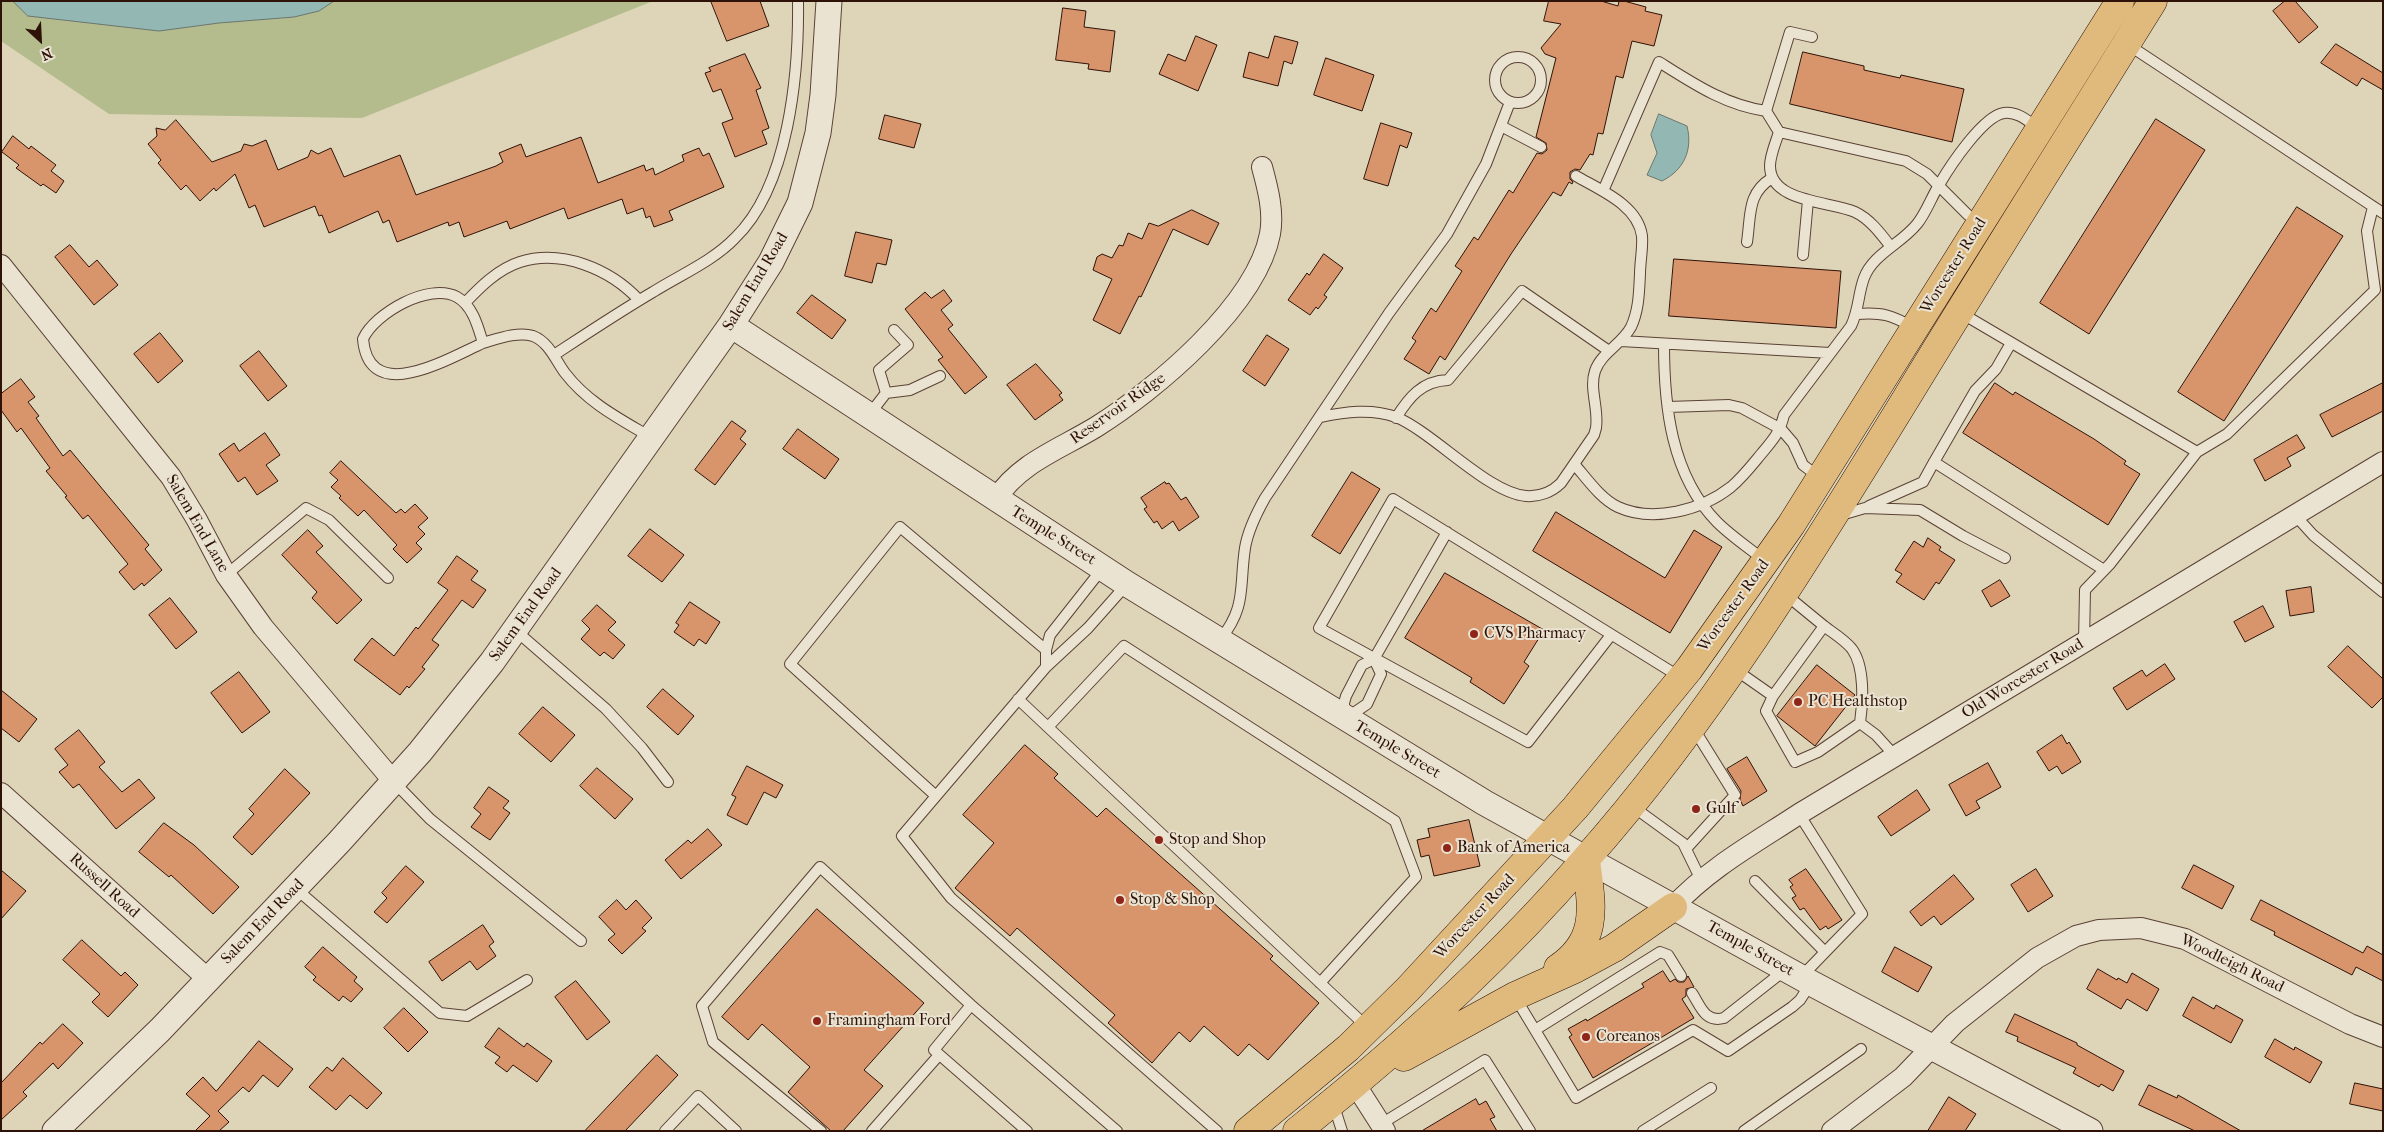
<!DOCTYPE html>
<html>
<head>
<meta charset="utf-8">
<style>
	body { margin:0 }
	#map { position:relative; width:2384px; height:1132px; overflow:hidden; background:#ded4b8; font-family:"IM FELL French Canon",serif }
	canvas { display:block }
	.frame { position:absolute; inset:0; border:2px solid #2e1208; pointer-events:none }
	.north { position:absolute; left:15px; top:15px; width:50px; height:50px; -webkit-text-stroke:4px #eae3d1; paint-order:stroke; rotate:155deg; font-size:14px; font-weight:700; line-height:20px; text-align:center; color:#2e1208 }
	.north::after { content:''; display:block; margin:auto; width:18px; height:22px; background:#2e1208; clip-path:polygon(50% 0,100% 100%,50% 72%,0 100%) }
</style>
</head>
<body>
<div id="map">
<canvas width="2384" height="1132"></canvas>
<div class="frame"></div>
<div class="north">N</div>
</div>
<script>
const ctx = document.querySelector('canvas').getContext('2d');
ctx.lineJoin = 'round';
function paint(path, color) { ctx.fillStyle = color; ctx.fill(path, 'evenodd'); }
function trace(path, color, width, dash) { ctx.strokeStyle = color; ctx.lineWidth = width; ctx.lineCap = dash ? 'butt' : 'round'; ctx.setLineDash(dash || []); ctx.stroke(path); }
function drawText(font, color, halo, rows, align = 'center') {
  ctx.font = font + ' "IM FELL French Canon",serif'; ctx.lineWidth = 4; ctx.setLineDash([]); ctx.textBaseline = 'middle'; ctx.strokeStyle = halo; ctx.fillStyle = color; for (const [text, x, y, turn = 0] of rows) {
    ctx.save(); ctx.translate(x, y); ctx.rotate((+turn || 0) * Math.PI / 180); ctx.textAlign = isNaN(turn) ? turn : align; if (halo) ctx.strokeText(text, 0, 0); ctx.fillText(text, 0, 0); ctx.restore();
  }
}
paint(new Path2D(`
	M1,1H653L362,118L109,114L1,41Z`), '#b4bc8d');
const water = new Path2D(`
	M13,1H334L319,11L294,17L219,23L159,31L28,16Z
	M1659,114L1687,126C1693,150 1684,170 1662,181L1647,175L1657,153L1651,135Z`);
paint(water, '#93b8b3');
trace(water, '#6b766f', 1);
const building = new Path2D(`
	M711,1H760L769,26L727,41Z
	M1549,1H1601L1618,6L1619,1H1624L1646,7L1645,11L1662,15L1654,46L1632,41L1623,78L1616,76L1603,134L1598,133L1593,155L1590,154L1580,170L1575,169L1570,172V179L1573,182L1572,184L1569,182L1561,196L1553,192L1511,254L1445,360L1440,356L1429,374L1404,359L1416,341L1412,338L1431,308L1436,312L1462,271L1455,266L1474,237L1478,240L1509,190L1513,193L1537,153L1542,154L1547,150L1546,143L1536,137L1556,58L1545,54L1541,48L1561,24L1544,21Z
	M2285,1H2295L2318,27L2299,43L2273,11Z
	M1063,8L1086,11L1084,27L1115,31L1110,72L1088,69L1089,64L1056,60Z
	M1196,36L1217,45L1198,91L1159,74L1168,54L1185,61Z
	M1275,36L1298,42L1292,64L1284,61L1278,86L1243,77L1249,52L1268,58Z
	M2336,44L2383,73V90L2362,78L2357,86L2321,63Z
	M1803,52L1864,66V70L1900,78L1901,75L1964,89L1952,142L1790,104Z
	M745,54L761,88L756,90L769,128L762,131L767,144L735,157L722,123L733,119L721,89L713,92L705,73L711,71L709,68Z
	M1326,58L1374,75L1362,111L1314,95Z
	M885,115L921,124L914,148L879,139Z
	M2156,119L2205,150L2089,334L2040,303Z
	M176,120L212,162L241,151L244,144L252,146L266,140L278,170L308,157L311,150L318,154L331,148L344,177L400,155L416,195L496,166L503,162L499,153L521,144L526,157L581,137L598,183L644,165L646,171L653,168L655,175L684,161L682,155L699,148L703,156L709,153L724,187L669,211L673,220L654,227L650,216L646,218L643,208L627,214L622,199L568,219L564,208L510,229L507,221L464,237L459,222L449,226L448,222L397,242L389,220L383,223L378,211L329,233L322,215L319,216L315,206L264,227L255,205L249,208L235,174L216,191L214,188L200,201L186,185L181,190L158,163L161,160L148,144L157,136L156,128L165,130Z
	M1381,123L1412,133L1407,148L1400,145L1388,186L1364,179Z
	M13,136L29,149L31,146L56,165L51,171L64,181L56,193L43,184L41,186L16,168L19,165L2,152Z
	M2297,207L2343,236L2224,421L2178,392Z
	M1192,210L1219,223L1208,245L1173,229L1141,297L1139,296L1120,334L1093,320L1112,279L1093,270L1097,257L1102,254L1112,258L1119,245L1123,246L1128,233L1142,239L1149,223L1158,226Z
	M856,232L892,240L886,265L877,263L872,283L845,276Z
	M70,245L89,267L97,260L118,285L94,305L55,257Z
	M1324,254L1343,268L1324,295L1327,297L1318,309L1316,307L1310,315L1288,300L1307,273L1309,275Z
	M1674,259L1841,271L1836,328L1669,316Z
	M944,290L952,301L941,310L953,325L948,329L987,377L965,394L938,360L943,357L905,309L925,292L931,298Z
	M812,295L846,320L832,339L797,313Z
	M160,333L183,361L158,383L134,354Z
	M1267,335L1289,349L1265,386L1243,371Z
	M259,351L287,386L268,401L240,366Z
	M1036,364L1062,393L1059,395L1063,400L1035,420L1007,385Z
	M21,379L35,397L28,402L39,416L36,418L63,456L70,450L149,545L145,549L162,570L144,586L142,583L134,590L119,572L128,564L88,515L83,519L65,497L67,496L46,471L50,468L21,428L17,432L1,410V394Z
	M1995,383L2013,395L2015,392L2094,439L2126,461L2124,464L2140,474L2108,525L1963,433Z
	M2383,383V411L2332,437L2320,415Z
	M732,421L746,431L740,439L746,444L715,485L695,470Z
	M798,429L839,459L825,479L783,449Z
	M265,433L280,455L266,465L278,481L257,495L245,477L238,482L219,454L234,443L239,451Z
	M2297,435L2305,448L2287,458L2291,466L2265,481L2254,460Z
	M341,461L396,513L401,509L405,513L415,504L428,518L418,527L425,534L416,543L422,549L407,563L393,549L397,545L364,510L358,516L339,498L341,496L331,487L338,480L330,473Z
	M1352,472L1380,489L1340,554L1312,536Z
	M1165,482L1166,484L1169,483L1181,500L1186,497L1199,517L1179,531L1173,521L1162,529L1157,521L1154,523L1144,509L1147,507L1141,498Z
	M1556,512L1665,578L1694,530L1722,547L1670,633L1533,551Z
	M650,529L684,555L662,582L628,556Z
	M308,530L323,546L316,552L362,600L337,624L312,598L317,592L282,555Z
	M1928,538L1941,547L1939,550L1955,560L1939,584L1936,582L1924,600L1896,582L1902,574L1895,570L1914,541L1923,547Z
	M457,556L478,571L471,580L486,590L473,608L462,600L432,640L439,645L422,667L425,669L409,688L407,686L400,695L354,660L372,638L394,656L416,627L418,629L448,590L438,583Z
	M1445,573L1544,630L1524,662L1529,666L1504,704L1470,682L1472,678L1405,638Z
	M2000,580L2010,596L1991,607L1982,591Z
	M2311,587L2314,612L2290,616L2286,591Z
	M170,598L197,632L176,649L149,615Z
	M690,602L720,622L706,644L699,639L694,646L674,632L679,625L676,623Z
	M597,605L616,622L608,630L625,645L613,659L604,652L600,656L581,639L590,629L582,621Z
	M2263,606L2274,627L2245,642L2234,622Z
	M2348,646L2383,679V697L2372,708L2328,667Z
	M2165,664L2175,679L2127,710L2113,688L2142,670L2146,676Z
	M1817,665L1855,695L1815,746L1777,716Z
	M239,672L270,712L242,733L211,693Z
	M663,689L694,716L678,735L647,707Z
	M1,690L37,719L19,742L1,728Z
	M543,707L575,735L551,762L519,734Z
	M79,730L105,762L99,767L122,792L139,779L155,798L116,829L79,784L73,788L59,772L68,765L55,749Z
	M2062,735L2067,744L2069,742L2081,762L2062,774L2057,766L2049,771L2037,752Z
	M1025,745L1058,774L1054,778L1097,817L1106,808L1273,956L1270,959L1319,1003L1268,1060L1249,1044L1238,1056L1204,1026L1190,1042L1179,1032L1152,1063L1108,1023L1115,1015L1017,928L1010,936L955,888L994,843L963,815Z
	M1747,757L1767,791L1743,806L1740,800L1741,791L1727,769Z
	M1988,763L2001,787L1976,801L1980,808L1966,816L1949,785Z
	M747,766L783,785L776,798L764,792L747,825L727,815L736,797L732,795Z
	M597,768L633,799L615,819L580,786Z
	M285,769L310,793L252,855L233,837L254,814L249,809Z
	M489,787L509,801L503,808L510,813L490,840L471,827L481,814L474,808Z
	M1917,790L1930,810L1891,836L1878,817Z
	M1469,820L1480,866L1434,876L1429,855L1421,857L1417,840L1430,837L1428,829Z
	M164,823L194,845L239,887L213,914L171,875L169,877L139,852Z
	M708,829L722,845L681,879L665,860L688,840L691,843Z
	M2194,865L2234,886L2222,909L2182,888Z
	M406,866L424,882L387,923L374,912L387,898L382,893Z
	M1806,869L1842,920L1828,929L1826,926L1820,930L1804,908L1800,910L1792,898L1796,896L1790,887L1793,885L1789,880Z
	M2036,869L2053,896L2028,912L2011,885Z
	M1,870L26,891L1,919Z
	M1954,875L1974,899L1941,925L1934,916L1921,926L1910,912Z
	M617,900L626,910L636,900L652,918L642,928L646,931L622,954L608,940L615,934L599,917Z
	M2261,900L2363,953L2367,946L2383,955V981L2356,967L2352,975L2274,935L2275,932L2251,920Z
	M817,909L924,1003L864,1070L883,1086L843,1131H831L788,1092L810,1067L762,1024L748,1040L722,1017Z
	M483,925L494,942L489,946L496,956L477,970L470,961L442,981L429,962Z
	M82,940L121,976L125,972L138,985L108,1017L92,1002L100,994L63,960Z
	M323,947L357,977L354,981L363,989L351,1002L343,996L339,1001L313,980L316,977L305,967Z
	M1895,947L1932,967L1918,992L1882,972Z
	M2098,969L2117,980L2118,978L2127,983L2132,973L2159,989L2147,1011L2127,999L2121,1009L2087,989Z
	M1663,971L1670,982L1675,979L1678,982H1684L1688,976L1694,987L1686,989V996L1682,999L1694,1018L1593,1078L1569,1037L1572,1035L1568,1029L1586,1019L1587,1021L1644,987L1642,984Z
	M576,981L610,1022L587,1040L555,997Z
	M2193,997L2214,1009L2216,1005L2243,1020L2231,1043L2183,1016Z
	M404,1008L428,1032L408,1052L384,1028Z
	M2015,1014L2077,1043V1045L2124,1071L2113,1091L2101,1084L2099,1087L2073,1073L2076,1068L2017,1041L2018,1037L2006,1032Z
	M63,1024L83,1043L58,1069L53,1063L23,1092L27,1096L1,1120V1083L40,1042L42,1044Z
	M499,1028L524,1047L527,1043L552,1061L537,1082L513,1065L507,1072L495,1063L500,1057L485,1047Z
	M2275,1039L2294,1050L2295,1047L2322,1062L2310,1083L2265,1057Z
	M259,1041L293,1069L278,1087L263,1075L249,1092L243,1087L218,1111L229,1122L219,1131H195L210,1116L186,1094L203,1077L216,1091Z
	M657,1055L678,1075L625,1131H585Z
	M343,1058L382,1093L367,1109L350,1095L336,1110L309,1087L327,1067L332,1071Z
	M2355,1083L2383,1089V1111L2350,1104Z
	M2149,1085L2177,1098L2178,1095L2241,1131H2195L2139,1105Z
	M1949,1097L1976,1114L1965,1131H1928Z
	M1476,1099L1479,1105L1486,1101L1495,1117L1490,1119L1497,1131H1422Z`);
paint(building, '#d8946b');
trace(building, '#2e1208', 1);
const service = new Path2D(`
	M1812,37L1790,32L1766,111L1779,132L1906,161L1927,174L1968,215L1980,224
	M2127,44L2383,213
	M1495 80a23 23 0 1 1 46 0a23 23 0 1 1-46 0Z
	M1501,126L1541,147
	M1779,132C1776,142 1770,155 1770,166C1770,203 1831,201 1855,212C1870,219 1881,234 1891,247
	M1603,191L1659,62C1694,84 1725,105 1766,111
	M1747,242C1751,215 1747,193 1772,178
	M1803,255L1808,200
	M465,303C480,287 498,269 520,262C562,249 610,269 639,300
	M1961,313L2197,452L2110,564L2085,590L2084,642
	M1857,314C1882,312 1891,315 1913,327
	M1621,341L1830,353
	M483,343C449,358 369,407 363,339C375,313 429,282 457,297C473,306 478,327 483,343C497,339 518,331 533,336C549,342 556,361 565,373C588,403 620,419 652,438
	M2011,343L1996,369L1975,391L1934,462L2104,570
	M1664,344C1664,406 1671,475 1717,522C1731,536 1749,548 1764,560
	M554,355C586,334 619,312 653,292C680,275 713,261 735,238C789,186 799,73 798,1
	M886,393L910,390L940,376
	M1668,407L1729,405L1742,408L1781,429L1793,443L1803,465L1819,477
	M869,415L886,393L879,370L908,345L894,330
	M1320,417C1345,412 1371,408 1396,417C1434,433 1488,493 1526,496C1539,497 1552,492 1561,483L1594,435L1596,428C1599,409 1589,389 1595,371C1601,353 1622,344 1631,327C1639,310 1639,292 1640,274C1640,262 1643,248 1642,236C1638,205 1600,190 1576,176
	M1396,418C1409,397 1422,381 1448,380L1522,291L1609,351
	M2197,452L2227,434L2375,290L2367,231L2373,207
	M1575,465C1587,479 1601,499 1618,507C1653,523 1702,510 1731,487C1743,477 1752,465 1762,453C1773,440 1780,432 1784,415L1851,326C1859,310 1858,294 1864,278C1873,254 1901,244 1917,224C1926,213 1931,198 1939,185C1950,166 1983,116 2004,113C2017,111 2028,121 2038,128
	M1869,506L1923,482L1934,462
	M2294,514L2313,535L2383,592
	M1841,515L1865,508L1920,510L1963,536L2005,558
	M226,575L306,508L329,520L388,578
	M1127,584L1088,628L1046,667L902,836L951,898L1217,1131
	M1824,626C1833,633 1845,640 1852,649C1865,667 1863,702 1860,723
	M515,630L606,709L642,748L668,782
	M1611,635L1528,742L1319,628L1393,499L1680,677
	M1220,640C1247,606 1239,588 1245,548C1248,530 1256,514 1265,498L1389,313L1447,234L1486,164L1510,102
	M1374,659L1381,674L1367,704L1345,719L1344,703L1346,696L1362,665L1374,659L1447,532
	M1046,667V650L1050,635L1102,569
	M1733,668L1773,696L1824,626L1785,594
	M1773,696L1766,711L1795,762L1818,752L1860,723L1876,735L1895,756
	M1018,699L1367,1027
	M1048,727L1124,646L1395,821L1416,877L1320,983
	M394,782L430,819L581,941
	M936,796L790,664L900,527L1046,650
	M1632,806L1683,843L1701,880
	M1799,814L1862,914L1801,977
	M1686,849L1735,795L1694,729
	M1755,881L1825,952
	M295,888L440,1013L467,1016L527,980
	M1692,993C1701,1007 1705,1023 1724,1018L1785,970
	M1515,997L1576,1098L1693,1030L1728,1051L1792,1007L1800,1000L1811,983
	M971,1005L934,1050L1027,1131
	M1535,1030L1660,952L1668,955L1681,976
	M1333,1103L1342,1131
	M1381,1124L1485,1060L1530,1131
	M665,1131L698,1096L736,1131
	M821,1131L713,1042L702,1006L820,867L971,1005L1117,1131
	M872,1131L939,1055
	M1643,1131L1711,1088
	M1744,1131L1861,1049`);
const minor = new Path2D(`
	M1,265L171,477L197,520L226,575L263,627L394,782
	M996,499C1019,463 1060,449 1096,427C1155,390 1256,306 1270,234C1274,212 1268,189 1262,167
	M1,793L208,979
	M1673,907C1709,868 1755,843 1799,814L2383,462
	M1355,1084L1385,1131
	M1832,1131L1903,1077L1955,1023L2037,958L2076,936L2099,930L2141,928L2185,939L2350,1024L2383,1037`);
const tertiary = new Path2D(`
	M731,325L1127,584L1485,803L1811,983L2090,1131
	M55,1131L160,1030L339,842L420,752L492,662L731,325L771,262L800,203L818,133L823,95L829,1`);
const trunk = new Path2D(`
	M1558,968C1601,939 1591,904 1586,860
	M1404,1057L1515,996L1575,969L1614,948L1673,907
	M1248,1131L1348,1048L1408,989L1575,808L1689,669L1791,525L2120,1
	M1297,1131C1400,1049 1498,961 1584,861C1709,720 1809,557 1907,397C1988,264 2071,133 2153,1`);
trace(service, '#5a4234', 12);
trace(minor, '#5a4234', 22);
trace(tertiary, '#5a4234', 27);
trace(trunk, '#2e1208', 29);
trace(service, '#eae3d1', 10);
trace(minor, '#eae3d1', 20);
trace(tertiary, '#eae3d1', 25);
trace(trunk, '#dfba7c', 28);
for (const [x, y, r, color] of [
	[1474,634,5,"#8f2418"],
	[1798,702,5,"#8f2418"],
	[1696,809,5,"#8f2418"],
	[1159,840,5,"#8f2418"],
	[1447,848,5,"#8f2418"],
	[1120,900,5,"#8f2418"],
	[817,1021,5,"#8f2418"],
	[1586,1037,5,"#8f2418"]
]) { const dot = new Path2D(); dot.arc(x, y, r, 0, 2 * Math.PI); ctx.fillStyle = color; ctx.fill(dot); trace(dot, '#eae3d1', 2); }
drawText('16px', '#2e1208', '#eae3d1', [
	["Worcester Road",1954,266,-58],
	["Salem End Road",756,282,-59],
	["Reservoir Ridge",1118,409,-35],
	["Salem End Lane",197,524,60],
	["Temple Street",1053,536,32],
	["Worcester Road",1734,606,-54],
	["Salem End Road",526,615,-54],
	["Old Worcester Road",2023,679,-31],
	["Temple Street",1397,750,31],
	["Russell Road",104,886,42],
	["Worcester Road",1475,917,-47],
	["Salem End Road",263,922,-46],
	["Temple Street",1750,949,29],
	["Woodleigh Road",2232,964,26]
]);
drawText('16px', '#2e1208', '#eae3d1', [
	["CVS Pharmacy",1484,634],
	["PC Healthstop",1808,702],
	["Gulf",1706,809],
	["Stop and Shop",1169,840],
	["Bank of America",1457,848],
	["Stop & Shop",1130,900],
	["Framingham Ford",827,1021],
	["Coreanos",1596,1037]
], 'left');
</script>
</body>
</html>
